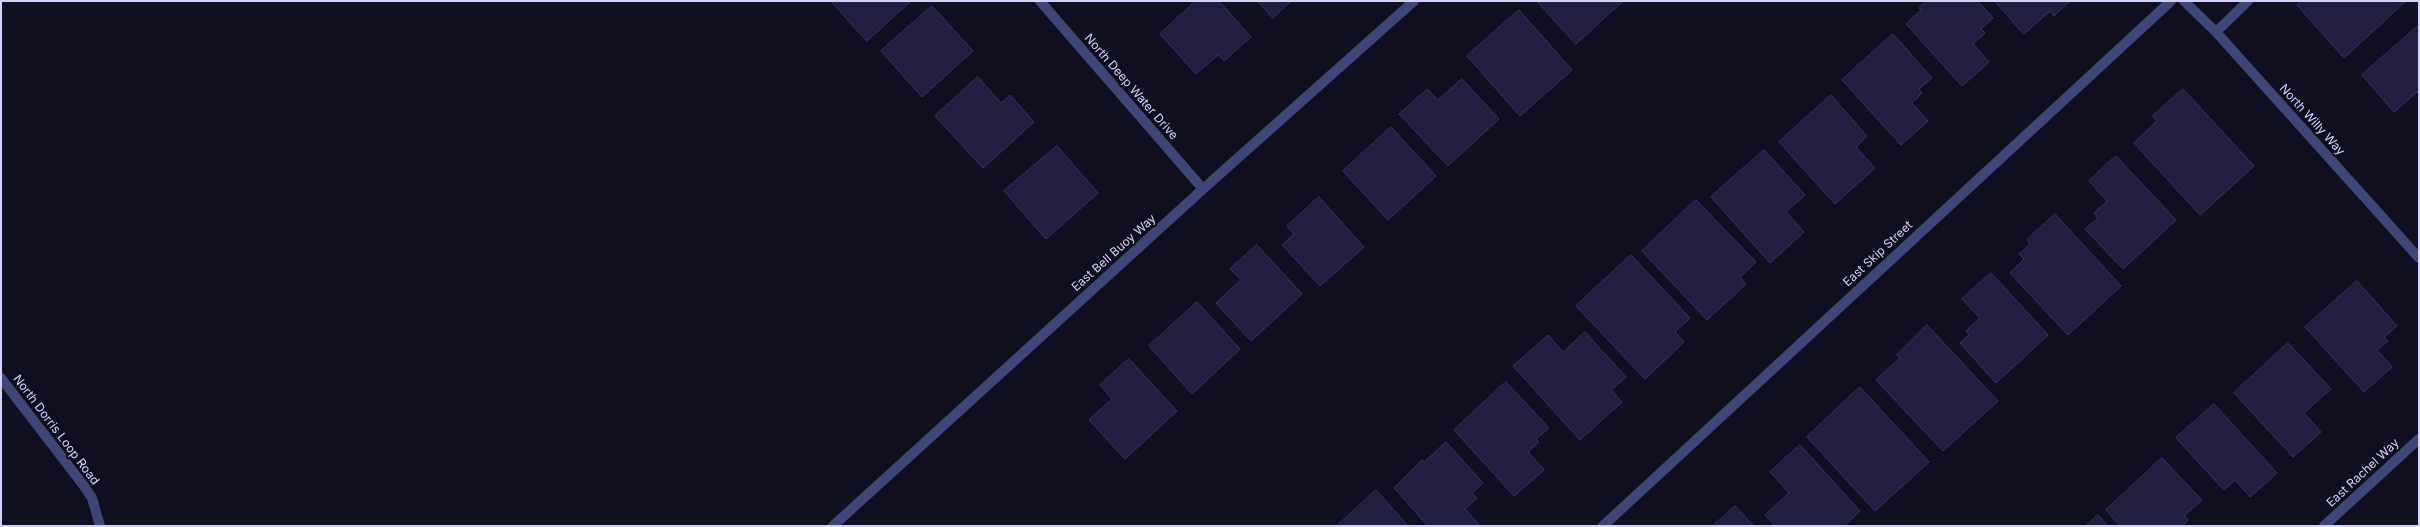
<!DOCTYPE html>
<html>
<head>
<meta charset="utf-8">
<style>
	body { margin:0 }
	#map { position:relative; width:2420px; height:527px; overflow:hidden; background:#100f1f; font-family:Inter,sans-serif }
	canvas { display:block }
	.frame { position:absolute; inset:0; border:2px solid #d3d3f9; pointer-events:none }
</style>
</head>
<body>
<div id="map">
<canvas width="2420" height="527"></canvas>
<div class="frame"></div>
</div>
<script>
const ctx = document.querySelector('canvas').getContext('2d');
ctx.lineJoin = 'round';
function paint(path, color) { ctx.fillStyle = color; ctx.fill(path, 'evenodd'); }
function trace(path, color, width, dash) { ctx.strokeStyle = color; ctx.lineWidth = width; ctx.lineCap = dash ? 'butt' : 'round'; ctx.setLineDash(dash || []); ctx.stroke(path); }
function drawText(font, color, halo, rows, align = 'center') {
  ctx.font = font + ' Inter,sans-serif'; ctx.lineWidth = 4.5; ctx.setLineDash([]); ctx.textBaseline = 'middle'; ctx.strokeStyle = halo; ctx.fillStyle = color; for (const [text, x, y, turn = 0] of rows) {
    ctx.save(); ctx.translate(x, y); ctx.rotate((+turn || 0) * Math.PI / 180); ctx.textAlign = isNaN(turn) ? turn : align; if (halo) ctx.strokeText(text, 0, 0); ctx.fillText(text, 0, 0); ctx.restore();
  }
}
const building = new Path2D(`
	M831,1H911L867,41Z
	M1196,1H1219L1251,37L1224,61L1218,55L1196,74L1160,34Z
	M1258,1H1291L1273,18Z
	M1537,1H1621L1622,2L1576,44Z
	M1926,1H1978L1993,18L1981,29L1985,33L1973,44L1989,62L1962,86L1906,24L1921,10L1919,8Z
	M1995,1H2070L2054,16L2050,11L2024,34Z
	M2301,1H2406L2344,58L2297,5Z
	M932,6L973,51L922,97L881,51Z
	M1519,10L1572,70L1520,116L1467,56Z
	M2419,25V94L2417,92L2394,112L2362,75Z
	M1893,34L1932,78L1919,89L1922,93L1912,103L1928,121L1901,145L1842,80Z
	M978,77L1001,103L1010,95L1034,122L983,168L935,116Z
	M1462,79L1499,119L1448,166L1399,114L1427,89L1438,100Z
	M2183,89L2254,166L2200,215L2134,143L2157,121L2153,116Z
	M1831,95L1867,136L1856,147L1875,168L1835,204L1779,142Z
	M1391,127L1436,176L1388,220L1343,171Z
	M1057,146L1098,193L1046,239L1004,191Z
	M1764,150L1805,195L1786,212L1804,232L1770,263L1711,197Z
	M2116,156L2176,220L2123,269L2085,229L2098,218L2094,213L2107,201L2089,181Z
	M1319,197L1364,247L1320,286L1282,245L1294,234L1287,226Z
	M1696,200L1756,262L1740,277L1746,284L1707,320L1642,251Z
	M2055,214L2121,286L2068,335L2010,273L2024,259L2019,254L2030,244L2027,240Z
	M1257,245L1302,294L1251,341L1216,303L1241,280L1230,269Z
	M1631,255L1690,318L1675,332L1684,342L1645,379L1576,306Z
	M1991,273L2048,335L1996,383L1960,343L1969,335L1966,331L1980,318L1962,299Z
	M2357,281L2397,326L2384,337L2388,341L2377,350L2392,367L2364,392L2305,327Z
	M1197,302L1240,349L1192,394L1149,346Z
	M1927,325L1998,401L1943,451L1876,380L1900,358L1897,355Z
	M1585,332L1626,377L1611,390L1622,402L1580,440L1513,366L1548,335L1563,352Z
	M2288,343L2331,389L2304,413L2321,432L2293,457L2234,393Z
	M1129,359L1177,411L1125,459L1089,420L1112,399L1100,385Z
	M1506,382L1549,428L1536,439L1539,442L1528,452L1544,470L1514,496L1454,430Z
	M1860,387L1929,462L1875,511L1807,437Z
	M2214,404L2277,473L2250,497L2235,480L2224,490L2176,438Z
	M1446,442L1483,483L1472,493L1477,498L1465,509L1480,526H1428L1394,488L1422,460L1424,462Z
	M1800,445L1860,511L1844,526H1775L1765,515L1789,493L1770,472Z
	M2162,458L2202,500L2184,516L2188,520L2182,526H2120L2106,510Z
	M1376,490L1408,526H1337Z
	M1735,506L1754,526H1713Z
	M2098,515L2108,526H2086Z`);
paint(building, '#211e3e');
trace(building, '#373367', 1);
trace(new Path2D(`
	M1040,1L1203,189
	M2184,1L2216,32L2419,258
	M2216,32L2248,1
	M1,378L84,486L92,498L100,526
	M833,526L1203,189L1414,1
	M1603,526L2171,1
	M2324,526L2419,439`), '#404578', 10);
drawText('12px', '#d3d3f9', '#100f1f', [
	["North Deep Water Drive",1131,87,49],
	["North Willy Way",2312,120,48],
	["East Bell Buoy Way",1114,253,-42],
	["East Skip Street",1878,254,-43],
	["North Dorris Loop Road",56,430,53],
	["East Rachel Way",2363,473,-43]
]);
</script>
</body>
</html>
